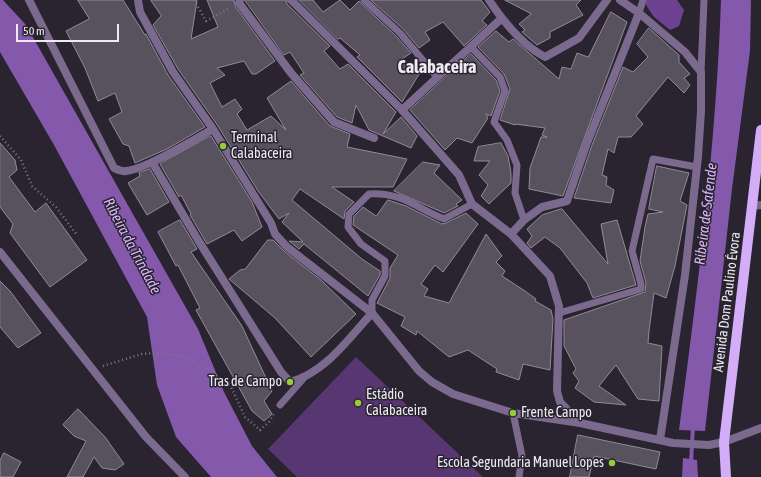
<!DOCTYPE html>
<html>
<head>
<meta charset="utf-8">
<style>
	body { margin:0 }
	#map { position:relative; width:761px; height:477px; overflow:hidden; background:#29242f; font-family:"Asap Condensed",sans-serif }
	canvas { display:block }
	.scale { position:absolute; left:16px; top:24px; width:103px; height:18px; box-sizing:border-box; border:2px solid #edeaf1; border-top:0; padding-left:5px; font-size:12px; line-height:14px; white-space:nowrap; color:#edeaf1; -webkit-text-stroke:3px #29242f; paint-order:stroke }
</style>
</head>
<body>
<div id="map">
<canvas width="761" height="477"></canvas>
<div class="scale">50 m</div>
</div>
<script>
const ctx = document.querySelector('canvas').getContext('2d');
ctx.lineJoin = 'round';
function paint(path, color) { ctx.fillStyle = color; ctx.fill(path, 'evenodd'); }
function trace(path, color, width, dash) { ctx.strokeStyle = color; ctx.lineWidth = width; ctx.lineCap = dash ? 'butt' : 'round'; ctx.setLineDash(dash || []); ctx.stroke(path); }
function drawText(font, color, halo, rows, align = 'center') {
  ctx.font = font + ' "Asap Condensed",sans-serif'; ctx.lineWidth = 3; ctx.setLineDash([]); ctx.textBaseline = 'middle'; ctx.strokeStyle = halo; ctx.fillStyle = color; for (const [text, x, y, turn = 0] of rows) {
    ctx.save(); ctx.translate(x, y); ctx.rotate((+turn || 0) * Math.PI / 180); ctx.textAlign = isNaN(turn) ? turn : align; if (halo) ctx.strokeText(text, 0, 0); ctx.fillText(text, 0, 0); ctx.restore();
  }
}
paint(new Path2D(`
	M356,357L483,477H297L268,449Z`), '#573672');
paint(new Path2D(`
	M643,0H677L684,10L679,26L670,30L653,16Z`), '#6d4291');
paint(new Path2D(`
	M0,0H3L26,25L198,329L224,392L252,446L277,477H211L176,437L157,385L147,317L54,145L0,52Z
	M721,0H751L750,51L732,189L705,431L679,430C698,286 716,145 721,0Z
	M683,458L697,460L698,477H682Z`), '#8458aa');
trace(new Path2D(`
	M691,463L693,426`), '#8458aa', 4);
const building = new Path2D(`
	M78,0H123L145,35L146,34L168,75L205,127L167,149L135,163L129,146L123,144L109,119L122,112L115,93L98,101L85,68L66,31L89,19Z
	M151,0H197L191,39L218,27L207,0H234L235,6L275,61L256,74H252L244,61L217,68L225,75L210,83L222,107L235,99L242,109L237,114L247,130L271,116L286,130L267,98L291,81L330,126L350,134L347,147L407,159L393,187H332L354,202L345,211L344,219L300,189L292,200L362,259L380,271V275L368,296L304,244L299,249L289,241L303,242L282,222L289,213L279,219L258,191L218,126L178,69L153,25L161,16Z
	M245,0H286L287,4L330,46L324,51L340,69L348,64L396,112L383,134L401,117L417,136L411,148L369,130L356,105L352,123L337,117L300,75L304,73L290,52L284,55Z
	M299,0H313L323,12L340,0L350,10L359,1L396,36L411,53L402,59L421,71L402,102L357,57L360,55L340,38L338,39Z
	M371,0H481L490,12L482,21L487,25L464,46L443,22L425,32L430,40L419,48L403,29Z
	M505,0H581L576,5L583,15L550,32V38L537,45L522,32L525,30L519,24L531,14Z
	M611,12L627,22L563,196L529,189L530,168L541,137H547L542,135L545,128L515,124V125L500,120L510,89L504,74L478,47L496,31L509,42L513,39L559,79L562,67L571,69L577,53L588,57Z
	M649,28L679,55V62L690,74L684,78L690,85L684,93L668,77L636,116L643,124L631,137H618L614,153L608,149L602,175L607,177L606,185L614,190L611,203L574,198L592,145L623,67L633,72L648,57L637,44Z
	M471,54L496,80L500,91L491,116L486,114L488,118L472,143L457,138L445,150L410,110Z
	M211,136L252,202L262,227L242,241L234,230L207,244L190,215L191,214L181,195L179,197L160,164Z
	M0,143L15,160L17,170L9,177L35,212L46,203L87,260L50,287L10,233L13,224L0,207Z
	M501,143L508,156L511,173V183L489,204L481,196L488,185L479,175L490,161H474L478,147Z
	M423,162L440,165L434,173L462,200L456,204L458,206L444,213L394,191Z
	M657,166L689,173L680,201L687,205L675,266L666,298L654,293L649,331L648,343L662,346L659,401L638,399L616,365L599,386L626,405L594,402L575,388L579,381L573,373L576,369L564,346V320L645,292L646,283L640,261L645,227L648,214L663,212L649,209Z
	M150,169L169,202L147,215L128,183L140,176L139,173Z
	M388,200L406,206L442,224L446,223L466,213L478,224L443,272L435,265L421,284L428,289L424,296L449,303L486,234L502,256L496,262L505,271L502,276L525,291L536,299L535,301L551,310L553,319L550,370L523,364L519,380L496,372L497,369L468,350L449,357L417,331L416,335L401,326L405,317L377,303L390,278V268L398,255L353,225L354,216L363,207L376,216Z
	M562,209L608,264L601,224L617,220L636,285L593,298L587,283L560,248L545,237L531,248L527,243L532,236L527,229L542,215Z
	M180,220L197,249L191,252L242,326L272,391L264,401L272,414L264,421L252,411L196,310L200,308L178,265L176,266L158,232Z
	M268,240H273L284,251L321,280L356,314L311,357L275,318L229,279L240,270L245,269Z
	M0,281L10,291L41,333L18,348L0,327Z
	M78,409L105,437L124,464L115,470L102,468L94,457L83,477H67L86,441L74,436L63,425Z
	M578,435L660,452L656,469L594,456L589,477H570Z
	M4,453L21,462L13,477H0V461Z`);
paint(building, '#58525e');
trace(building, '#918a98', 1);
trace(new Path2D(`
	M194,0L206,21L230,8
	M0,136L21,160L32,186L56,207L77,235
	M103,366L142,354L160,353L180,356L211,371L231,387L245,417L260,430L269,422L275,412`), '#7e7a83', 2.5, [1, 3]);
trace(new Path2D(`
	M364,0L400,33L437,77
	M639,13L643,0
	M471,47L500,77L505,91L494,122L507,140L517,165L515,193L524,220
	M701,72L704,0
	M372,313V300L385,276V261L361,244L348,227L349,214L369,194C402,192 416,208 444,219L472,204
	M559,313L641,289V284L632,251L653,159L697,167
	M280,405L303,379
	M513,413L522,456L519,477`), '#7c6a8e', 7);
trace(new Path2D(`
	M29,0L114,168C118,170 121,172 126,171C146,169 193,140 213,129
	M138,0L140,12L173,72L213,129L271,223L275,234L287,247L372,313L419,371L432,382L453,394L513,413L580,423L673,443L709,445L724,442L761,428
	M240,0L239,3L291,73L334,122L374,138
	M291,0L402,110L459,175L472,204L511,234L550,276L559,306L557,391L560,402L580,423
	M489,0C503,21 522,45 545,57L579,38L607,0
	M620,0L639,13L685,52L701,72V111L698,157L685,275L660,440
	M402,110L502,18
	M152,162L198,240L281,372L290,382C325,373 349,338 372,313
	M752,206L761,205
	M511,234L524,220L542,207L567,201L587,143L639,13`), '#7c6a8e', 8);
trace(new Path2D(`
	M0,252L146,437L185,477`), '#7c6a8e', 8);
trace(new Path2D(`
	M726,477L724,442L761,130`), '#d3adf8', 10);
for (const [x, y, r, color] of [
	[223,146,4,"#97cc39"],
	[290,382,4,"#97cc39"],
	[358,403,4,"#97cc39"],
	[513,413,4,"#97cc39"],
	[612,463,4,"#97cc39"]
]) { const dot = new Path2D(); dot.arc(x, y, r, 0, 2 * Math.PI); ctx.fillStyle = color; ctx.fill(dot); trace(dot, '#29242f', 1.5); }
drawText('14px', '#edeaf1', '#29242f', [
	["Terminal",231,138],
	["Calabaceira",231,154],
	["Tras de Campo",282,382,"right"],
	["Estádio",366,395],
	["Calabaceira",366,411],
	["Frente Campo",521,413],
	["Escola Segundaria Manuel Lopes",604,463,"right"]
], 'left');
drawText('14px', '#edeaf1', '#29242f', [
	["Avenida Dom Paulino Évora",727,302,-83]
]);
drawText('italic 15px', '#d8b7f8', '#29242f', [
	["Ribeira de Safende",706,214,-83],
	["Ribeira da Trindade",132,246,62]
]);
drawText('bold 18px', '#edeaf1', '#29242f', [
	["Calabaceira",437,67]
]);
</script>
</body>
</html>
